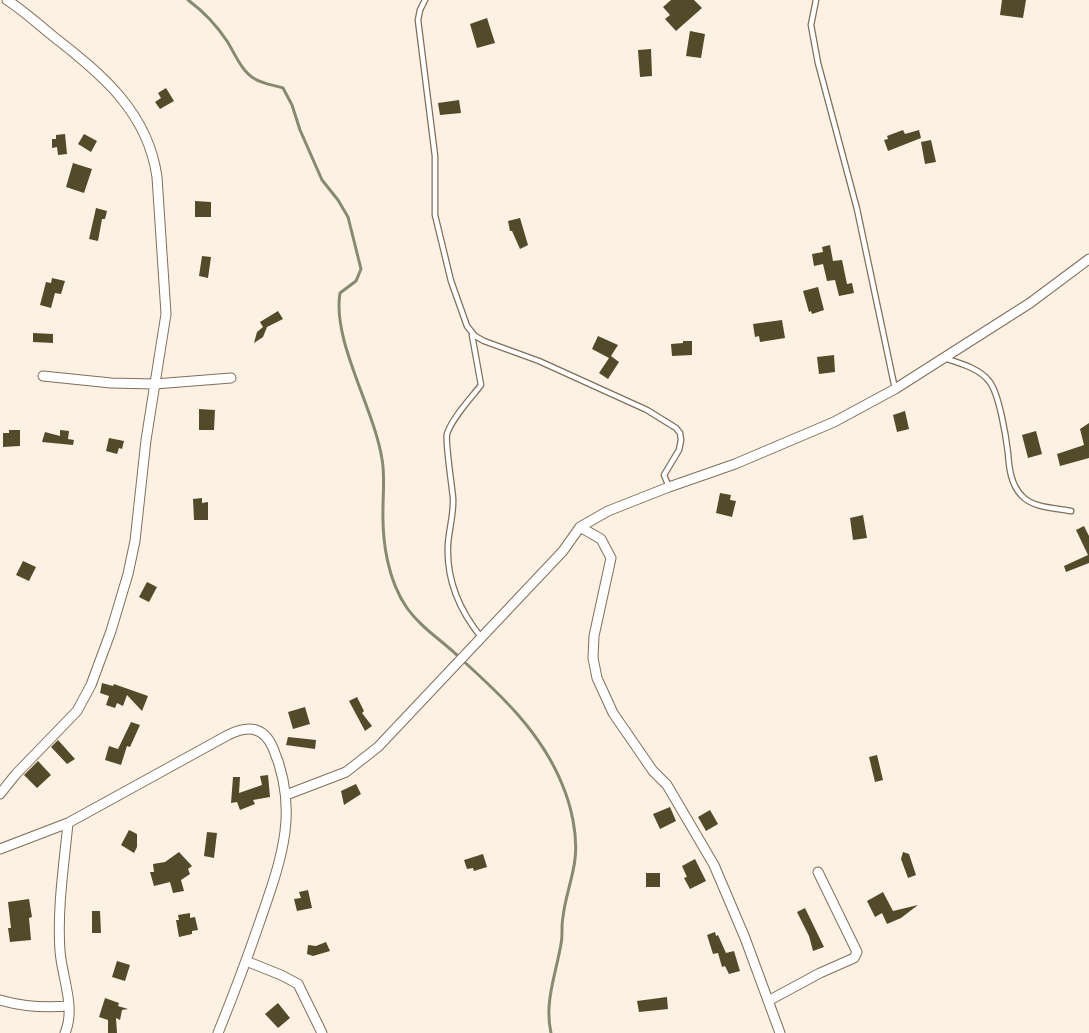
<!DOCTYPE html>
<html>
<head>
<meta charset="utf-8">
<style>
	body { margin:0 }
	canvas { display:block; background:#fdf1e3 }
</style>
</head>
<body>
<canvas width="1089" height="1033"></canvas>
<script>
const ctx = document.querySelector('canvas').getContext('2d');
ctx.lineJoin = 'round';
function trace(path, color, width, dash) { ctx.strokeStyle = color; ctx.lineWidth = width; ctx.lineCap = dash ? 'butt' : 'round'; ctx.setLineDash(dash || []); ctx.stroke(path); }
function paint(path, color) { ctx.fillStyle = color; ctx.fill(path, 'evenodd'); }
trace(new Path2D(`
	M188,0C203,11 217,26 227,41C235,54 242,72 255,79C263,84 274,85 283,88L292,105L300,130L322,180L338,200L348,217L361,269L356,281L340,293C332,341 374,408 382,459C385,475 383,492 383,508C382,542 388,581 407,608C421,628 443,641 460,658C500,694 541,732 562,784C571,805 578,835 575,859C573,878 565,897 563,917C561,926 563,935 561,944C556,974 544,1002 551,1033`), '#868b70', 3);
paint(new Path2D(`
	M671,0H694L702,8L676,31L665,19L670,15L663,7Z
	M1002,0H1026L1023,18L1000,15Z
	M487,18L495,43L477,48L470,24Z
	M690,31L705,34L701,58L686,56Z
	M651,49L652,76L640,77L638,50Z
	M166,88L174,101L160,109L155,102L161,98L158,93Z
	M459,100L461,113L440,115L438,103Z
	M903,130L905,134L919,130L921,138L888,151L884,140L888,139L887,136Z
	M65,134L67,154L58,155L57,147L52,148V139H56V135Z
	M84,134L97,141L91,152L78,144Z
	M931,140L936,162L925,164L921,142Z
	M73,163L92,169L84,193L66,187Z
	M195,201L211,202V217H195Z
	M96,208L107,211L105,219H102L98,241L89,239Z
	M520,218L528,245L520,249L512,231H510L508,221Z
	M830,245L833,261L842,260L847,284L852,283L854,293L839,296L835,280L827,281L823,264L814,266L812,254L823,252L822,247Z
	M202,256L211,257L208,278L199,276Z
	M52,278L65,281L61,294L55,293L51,308L40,305L46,282L51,283Z
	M818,287L824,310L812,314L811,311L809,312L803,291Z
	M278,311L283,319L267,327L263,337L254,343L257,332L263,327L260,322Z
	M782,320L785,338L760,342L759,336L755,337L753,324Z
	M33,333L53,334V343L33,342Z
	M598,336L618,345L611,356L619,362L608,379L599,373L609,358L592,349Z
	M683,341H692V355L672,356L671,344L683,343Z
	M834,355L835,372L819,374L817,357Z
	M199,409L215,410L214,430H199Z
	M905,411L909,429L897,432L893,415Z
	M1089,423V458L1060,466L1057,454L1084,445L1080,429Z
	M9,430H20V446L3,447V433H9Z
	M60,430L69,431L68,439L74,440L73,445L42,442L45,432L60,436Z
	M1036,431L1042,454L1028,458L1022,435Z
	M109,438L124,441L122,449L119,448L117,454L106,451Z
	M720,493L731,495L730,500L736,501L732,517L716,513Z
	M202,498V503L208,502V520H194L193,499Z
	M863,515L867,538L853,540L850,518Z
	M1084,526L1089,536V563L1066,572L1064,566L1088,555L1076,530Z
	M23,561L36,567L29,581L16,575Z
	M147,582L157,587L149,602L139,597Z
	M102,683L113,686L114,684L148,696L142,711L127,695L123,706L117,703L115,708L106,705L109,696L100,693Z
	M357,697L364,711L362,713L372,726L365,731L349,701Z
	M305,707L310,724L293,729L288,712Z
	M131,722L140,725L130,747L127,746L121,765L105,760L109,746L118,749Z
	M288,737L316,740L315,749L286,745Z
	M58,740L75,759L67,764L51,747Z
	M877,755L883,780L875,782L869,757Z
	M38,761L51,775L37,788L24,775Z
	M268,775L270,797L253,800L255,804L240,810L237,802L231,803L233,777H240L239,793L262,785L260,776Z
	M356,784L361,794L344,805L341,791Z
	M670,807L676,821L660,829L653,814Z
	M710,810L718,824L706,831L698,817Z
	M129,830L137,834V847L134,853L121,845Z
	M207,832L217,833L214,858L204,856Z
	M179,852L192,866L188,869L190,874L181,880L184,891L173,893L170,882L154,886L150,872H154L153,864L165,862Z
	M903,852L909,854L916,875L908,878L901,859Z
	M483,854L487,867L474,871L473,868L467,869L464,860Z
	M695,859L706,881L690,889L684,878L687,877L682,866Z
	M646,873H660V887H646Z
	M308,890L312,908L297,911L294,899L301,898L299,892Z
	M883,892L893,911L918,905L901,918L887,924L882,913L875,917L867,901Z
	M29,899L32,917L29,918L31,940L10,942L8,928H11L8,902Z
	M805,908L824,947L813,951L809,936L797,912Z
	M92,911H100L101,933H92Z
	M190,913V918L195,917L198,930L192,931V934L179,937L176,920H179L178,915Z
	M715,932L716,936L718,935L726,953L734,951L740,971L729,974L725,966L722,967L718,953L713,954L707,935Z
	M326,942L330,951L313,956L307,954L308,945L316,946Z
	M117,961L130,965L125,981L112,977Z
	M667,997L668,1009L639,1012L637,1001Z
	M105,998L119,1003L118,1006L128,1009L122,1010L120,1020L116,1018L117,1033H108V1020L99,1017Z
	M278,1003L290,1018L278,1028L265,1014Z`), '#524a29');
const lane = new Path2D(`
	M425,0L420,10L418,20L435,156V215L451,281L467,326L475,336L484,341L539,361L647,410L676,428L680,433L681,440L679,450L664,475L669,487
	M816,0L811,25L818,63L857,209L895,389
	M472,335L481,385C471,398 452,418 447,434C445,441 452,486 453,498C454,513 449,529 448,544C446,579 460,611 481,637
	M944,358C959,363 979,368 989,381C999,393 1006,436 1008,453C1009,468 1011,485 1022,496C1033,508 1056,508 1071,511`);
const street = new Path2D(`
	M43,376L111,383L155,384L231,378
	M580,527L601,539L611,558L594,636L593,658L597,678L613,713L653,771L667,785L714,865L745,938L780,1033
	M0,794L16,774L77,711L91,685L111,631L128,574L135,541L146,440L166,314L157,177C148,113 103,75 54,37C39,25 24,11 7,0
	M286,795L346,772L378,747L563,551L580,527L608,511L669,487L735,464L834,422L895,389L1030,303L1089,259
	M0,849L68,823L228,735C247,726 263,725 273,748C300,811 281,860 260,921C247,959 233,996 218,1033
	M246,961L281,975L298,984L322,1033
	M0,1000C24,1007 45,1008 69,1006
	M768,1001L820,973L854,958L857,952L818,872
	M65,1033C76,1007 62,978 60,951C57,909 64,865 68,823`);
trace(lane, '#806f59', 7);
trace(street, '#806f59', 11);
trace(lane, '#fff', 4.5);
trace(street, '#fff', 9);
</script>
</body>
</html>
